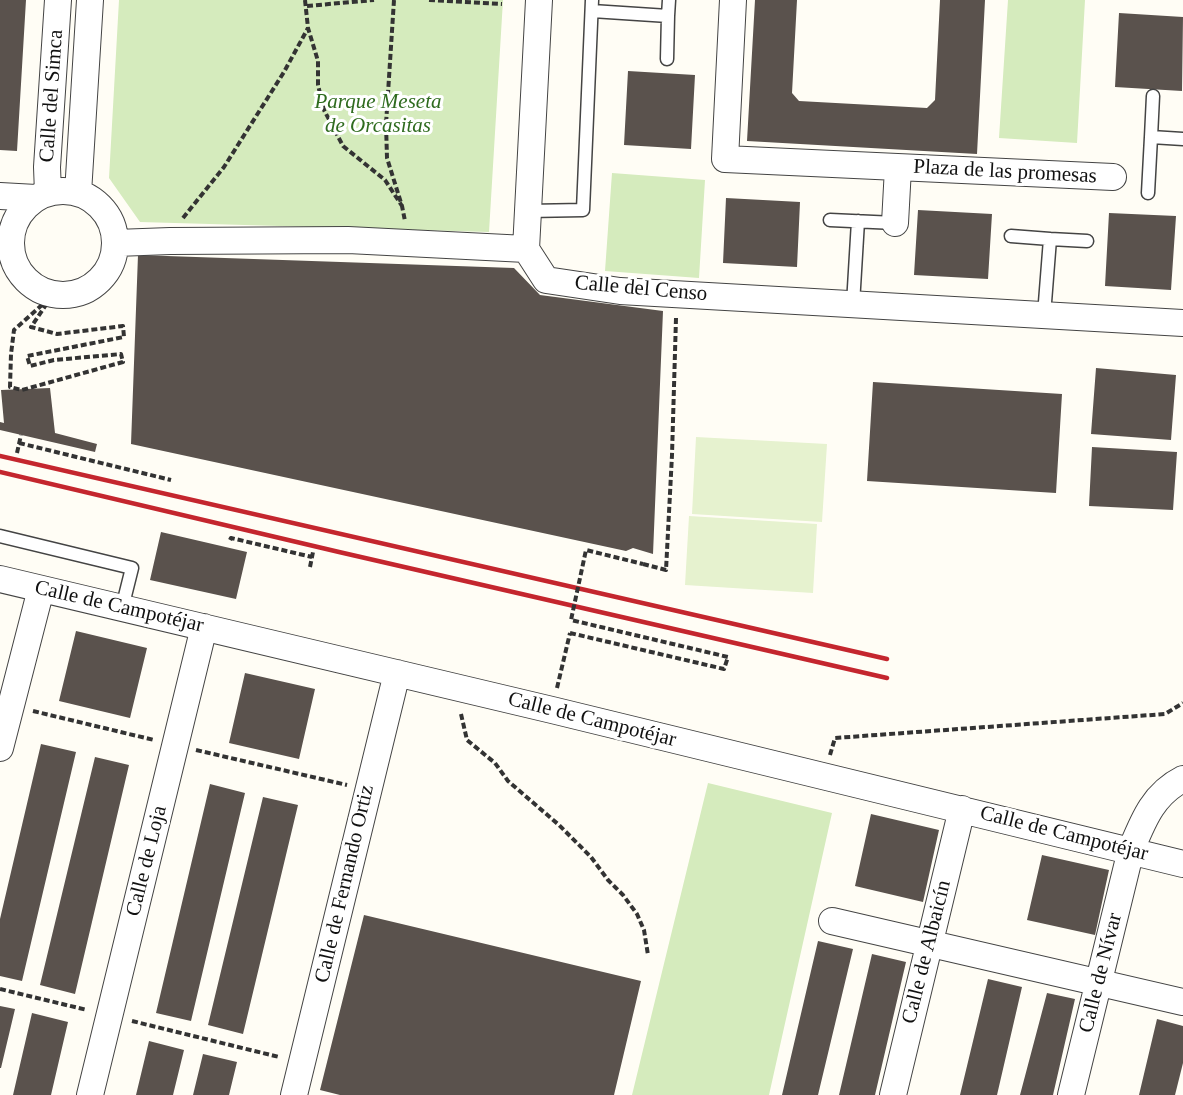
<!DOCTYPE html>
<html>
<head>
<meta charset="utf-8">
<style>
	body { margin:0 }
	canvas { display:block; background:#fffdf5 }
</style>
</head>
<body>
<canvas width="1183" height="1095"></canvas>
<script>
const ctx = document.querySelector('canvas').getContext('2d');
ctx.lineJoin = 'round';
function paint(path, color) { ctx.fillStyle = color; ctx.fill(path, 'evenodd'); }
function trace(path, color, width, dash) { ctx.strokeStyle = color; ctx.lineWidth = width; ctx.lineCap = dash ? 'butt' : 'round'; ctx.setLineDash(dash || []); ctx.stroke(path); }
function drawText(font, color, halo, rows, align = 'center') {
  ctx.font = font + ' Georgia,serif'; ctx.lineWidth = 6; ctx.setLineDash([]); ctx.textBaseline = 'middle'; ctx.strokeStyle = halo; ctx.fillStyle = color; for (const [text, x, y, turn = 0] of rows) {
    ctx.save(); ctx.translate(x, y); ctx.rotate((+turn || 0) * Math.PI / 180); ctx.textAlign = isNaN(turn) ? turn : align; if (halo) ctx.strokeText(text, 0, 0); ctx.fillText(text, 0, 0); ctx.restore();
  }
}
paint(new Path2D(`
	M119,0H503L489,232L140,222L109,178Z
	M1008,0H1085L1077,143L999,138Z
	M612,173L705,180L699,278L605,271Z
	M708,783L832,813L769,1095H632Z`), '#d5ebbd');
paint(new Path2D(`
	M696,437L827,444L822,522L692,514Z
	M689,516L817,524L813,593L685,585Z`), '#e6f2cf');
paint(new Path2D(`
	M0,0H26L17,151L0,150Z
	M755,0H797L792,93L799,101L927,108L935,100L940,0H985L977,154L747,141Z
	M1119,13L1183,17L1182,91L1115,87Z
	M628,71L695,75L691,149L624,145Z
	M726,198L800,202L797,267L723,263Z
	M918,210L992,214L988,279L914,275Z
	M1109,213L1176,216L1171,290L1105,286Z
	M138,255L514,268L540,295L663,311L653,554L633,548L626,551L131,444Z
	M1096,368L1176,375L1171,440L1091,434Z
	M873,382L1062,394L1056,493L867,481Z
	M50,388L55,433L97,444L95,452L0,430V422L4,423L1,390Z
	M1092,447L1177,452L1173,510L1089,506Z
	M161,532L247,552L236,599L150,580Z
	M76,631L147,648L130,718L59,701Z
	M245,673L315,689L299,759L229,743Z
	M41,744L76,752L22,981L0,976V919Z
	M95,757L129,765L75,994L40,985Z
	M210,784L245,793L191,1021L156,1013Z
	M263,797L298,805L243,1034L208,1025Z
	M871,814L939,830L923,902L855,886Z
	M1042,855L1109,870L1095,935L1027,920Z
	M364,915L641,981L614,1095H340L320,1090Z
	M818,941L853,949L818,1095H782Z
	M872,954L906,962L875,1095H839Z
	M988,979L1022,987L997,1095H960Z
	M1047,993L1075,999L1053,1095H1020Z
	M0,1006L15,1009L1,1068H0Z
	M32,1013L68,1022L51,1095H13Z
	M1157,1019L1183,1026V1063L1175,1095H1139Z
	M149,1041L184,1050L173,1095H136Z
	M203,1054L237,1062L229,1095H193Z`), '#5a524d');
const lane = new Path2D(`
	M592,11L668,16L669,0
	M667,59L668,16
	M1153,96L1151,137L1183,139
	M1148,193L1151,137
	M528,211L583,210L592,0
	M830,220L895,223
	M1011,236L1050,239L1044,315
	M1050,239L1087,241
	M853,304L858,221
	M0,536L132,568L122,608`);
const street = new Path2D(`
	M733,0L725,159L1113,177
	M11 243a52 52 0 1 1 104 0a52 52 0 1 1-104 0Z
	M48,193L47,167L58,0
	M78,193L90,0
	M0,196L36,198
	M895,223L898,168
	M116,243L170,241L348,240L526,249L546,280L620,291L1183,323
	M526,249L539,0
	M0,579L552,710L1183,864
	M0,748L41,589
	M832,921L1183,1002
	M90,1095L204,627
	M294,1095L397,673
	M893,1095L962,809
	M1071,1095L1131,850C1143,821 1153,794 1183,779`);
trace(lane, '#444', 15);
trace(street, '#444', 28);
trace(new Path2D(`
	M305,0L308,28L318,61V85L324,110L343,146L385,180L402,206
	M394,0L386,124L387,158L402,206L405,221
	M429,0L502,4
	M307,6L374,0
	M183,218L224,167L284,72L308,28
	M52,296L31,327L57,334L123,326L124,337L27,356L30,366L54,360L121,354L123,362L22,390L10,387L11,354L14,330Z
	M19,443L171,480
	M17,453L21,435
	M230,540L231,538L312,557
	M643,564L666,570L672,455L676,318
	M310,567L313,552
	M557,688L570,633
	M33,711L154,740
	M461,714L467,740L495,763L508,781L559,825L591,857L608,880L623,895L637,914L644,930L648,955
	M196,750L347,785
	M830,755L835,738L1165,714L1183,703
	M0,989L87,1010
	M132,1021L279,1057`), '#333', 4, [6, 3]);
trace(lane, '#fff', 12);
trace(street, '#fff', 26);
trace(new Path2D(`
	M0,456L887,659
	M0,472L339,552L887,678`), '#c4262e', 4.5);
trace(new Path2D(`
	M570,633L724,669L728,657L571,620L586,550L643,564`), '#333', 4, [6, 3]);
drawText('21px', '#111', '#fff', [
	["Calle del Simca",52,96,-86],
	["Plaza de las promesas",1005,172,3],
	["Calle del Censo",641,289,5],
	["Calle de Campotéjar",119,607,13],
	["Calle de Campotéjar",592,720,14],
	["Calle de Campotéjar",1064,834,14],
	["Calle de Loja",147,861,-76],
	["Calle de Fernando Ortiz",345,884,-77],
	["Calle de Albaicín",927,952,-76],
	["Calle de Nívar",1101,973,-76]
]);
drawText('italic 21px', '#2f6b1f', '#fff', [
	["Parque Meseta",378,102],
	["de Orcasitas",378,126]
]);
</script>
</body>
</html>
